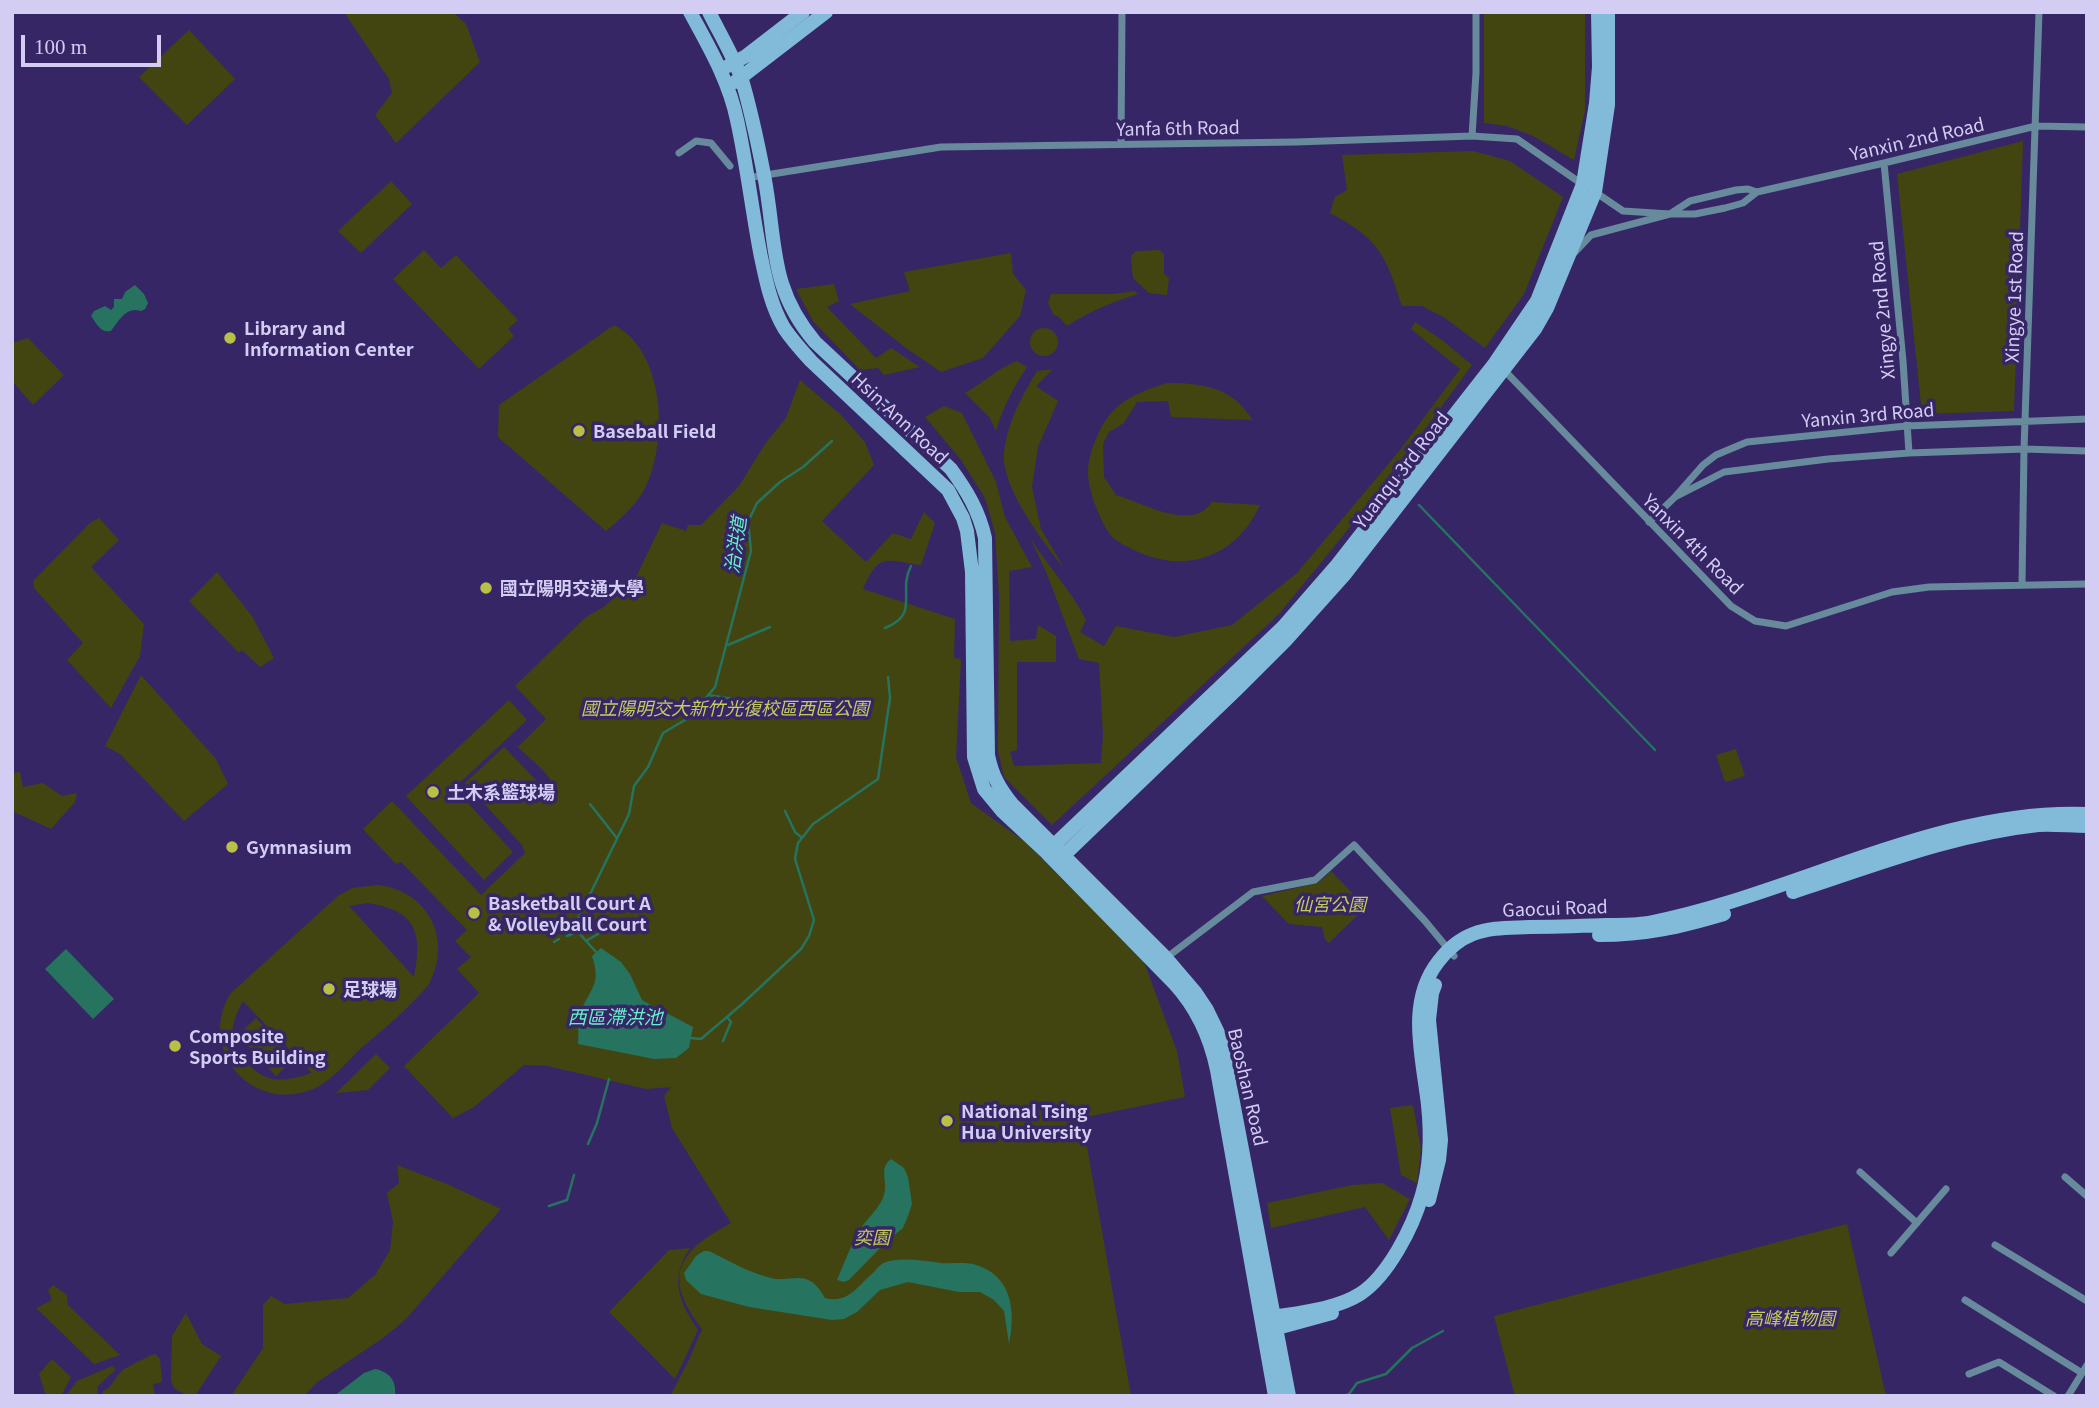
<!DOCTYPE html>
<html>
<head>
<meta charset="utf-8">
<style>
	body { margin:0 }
	#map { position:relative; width:2099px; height:1408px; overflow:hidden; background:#372666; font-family:Georgia,serif }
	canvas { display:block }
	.frame { position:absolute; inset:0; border:14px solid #d3cdf4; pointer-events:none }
	.scale { position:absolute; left:21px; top:35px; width:140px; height:32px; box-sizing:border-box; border:4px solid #d3cdf4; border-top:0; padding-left:9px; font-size:21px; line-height:24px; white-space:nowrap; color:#d3cdf4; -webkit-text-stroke:5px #372666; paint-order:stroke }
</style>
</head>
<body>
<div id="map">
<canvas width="2099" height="1408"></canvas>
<div class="frame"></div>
<div class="scale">100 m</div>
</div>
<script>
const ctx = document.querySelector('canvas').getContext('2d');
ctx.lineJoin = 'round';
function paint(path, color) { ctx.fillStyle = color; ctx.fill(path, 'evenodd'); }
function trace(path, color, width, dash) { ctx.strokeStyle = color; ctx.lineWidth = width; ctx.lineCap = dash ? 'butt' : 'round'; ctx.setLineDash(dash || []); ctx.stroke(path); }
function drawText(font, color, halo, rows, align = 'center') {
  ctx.font = font + ' Georgia,"Noto Sans TC",serif'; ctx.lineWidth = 7; ctx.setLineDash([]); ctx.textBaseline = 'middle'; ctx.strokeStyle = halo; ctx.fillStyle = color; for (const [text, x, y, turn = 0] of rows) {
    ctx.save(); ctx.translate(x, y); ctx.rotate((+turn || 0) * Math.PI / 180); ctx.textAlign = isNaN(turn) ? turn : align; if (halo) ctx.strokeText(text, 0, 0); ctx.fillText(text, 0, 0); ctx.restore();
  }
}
paint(new Path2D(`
	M344,12H453L466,24L480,62L396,143L375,115L392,93L389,79Z
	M1484,12H1585V111L1574,160L1533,136L1507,126L1484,123Z
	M189,30L235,79L187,125L139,77Z
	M2023,141L2014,411L1922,414L1897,174Z
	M1473,151L1510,161L1563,197L1524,294L1485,348L1445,318L1422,306H1402C1386,255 1379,239 1330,213L1335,197L1347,190L1342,155Z
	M391,181L412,204L361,253L338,231Z
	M424,250L441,268L456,255L518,320L508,329L514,336L479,369L393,279Z
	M1159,250L1164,254V274L1169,278L1167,295L1149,293L1133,278L1131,256L1136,251Z
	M1011,253L1013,274L1026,290L1020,316L983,358L941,372L906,348L850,304L910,291L904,272Z
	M834,284L839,301L827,307L876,358L891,348L920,367L884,375L878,368L860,370L813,321L796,289Z
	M1135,291L1138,294C1112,302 1090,311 1067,326L1060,318L1053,314L1048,303L1051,294H1113Z
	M1415,322L1442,340L1472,365L1385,484L1279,614L1052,825L1004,777L998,751L999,597L995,533L985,498L961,460L925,417L944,406L962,413L996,482L1005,517L1032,567L1009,571L1010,641L1036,639L1038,625L1056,636V662H1017V750L1010,752L1014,766L1101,763L1103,735L1099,663L1079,659L1047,574L1030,538C1048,566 1071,590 1086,620L1080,632L1104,646L1116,626L1174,637L1232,625L1297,573L1400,450L1460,369L1411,329Z
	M614,325C666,351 669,446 643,492C634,507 619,520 606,531L498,437L499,405Z
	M1030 342a14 14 0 1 1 28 0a14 14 0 1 1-28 0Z
	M28,338L64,375L33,405L12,381V343Z
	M1017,361L1027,367C1013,388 1003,407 996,431L990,418L965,393C983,383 998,368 1017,361Z
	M1053,369L1036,386L1058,401L1038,447L1032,487L1041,529L1064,568C1043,542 1001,487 1004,453C1007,423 1022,396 1037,371Z
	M800,380L840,414L865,442L874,465L822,521L866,562L893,533L911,539L924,512L935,523L921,565C885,560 879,552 863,589L955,619L954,658L961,659L956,757L971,803L1028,844L1144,962L1177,1051L1185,1097L1082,1118L1131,1396H670L688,1362L702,1329C662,1276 677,1252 731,1223L672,1128L664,1096L671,1087L646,1089L548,1066L524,1065L474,1107L453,1118L404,1066L479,993L457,969L471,957L455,941L467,930L401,862L396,864L363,829L392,801L481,895L525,853L522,845L465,783L504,747L557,802C560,780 532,761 518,747L546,719L515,686L586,617L604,607L637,575L662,523L686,531L688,525H701L739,486L765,444L786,418Z
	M1167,383C1192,383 1218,385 1238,402C1243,407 1248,414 1253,420L1171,417L1168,401L1137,402L1124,423L1109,432L1103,444L1104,477L1116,495C1142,502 1191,533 1212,502L1260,505C1237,556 1187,575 1136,551C1126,546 1116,542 1109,533C1099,518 1088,490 1088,472C1088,454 1101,421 1115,409C1130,395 1148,389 1167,383Z
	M99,518L119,540L91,567L144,624L140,656L111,708L67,660L83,643L34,588L33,581L90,523Z
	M217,572L252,616L274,658L260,667L242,650L239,653L189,601Z
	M141,675L216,759L228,784L184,821L120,754L105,746Z
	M509,700L527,720L454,788L513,852L484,880L406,796Z
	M1736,749L1745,776L1725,782L1716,755Z
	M20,772L23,787L43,783L62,796L77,793L75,802L51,829L12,811V773Z
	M1331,871L1366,907L1329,943L1325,939L1322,927L1289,924L1262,896L1318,883Z
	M378,885C428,891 453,939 429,984C409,1009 382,1030 358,1051C345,1064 330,1082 313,1089C252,1114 197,1050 230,994L338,896L352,888ZM367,903C416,910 423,932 414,977L349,906ZM243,1001L311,1072V1073C300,1077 285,1081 273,1079C255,1076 237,1055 233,1037C231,1025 237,1012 243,1001Z
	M256,1018L294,1059L276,1076L238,1035Z
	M376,1054L390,1068L368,1090L336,1093Z
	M1413,1105L1421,1149L1417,1183L1401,1175L1390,1108Z
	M397,1165L447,1184L501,1209L405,1320L383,1338L316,1383L304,1396H231L263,1348V1305L271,1296L285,1304L348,1298L376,1274L390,1250L393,1222L387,1193L399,1183Z
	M1382,1183L1410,1199L1389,1240L1365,1207L1271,1228L1267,1203L1352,1185Z
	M1847,1224L1886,1396H1515L1494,1316Z
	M690,1248C669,1279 679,1302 698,1330L675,1379L609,1312L669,1250Z
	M53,1285L67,1295L68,1305L120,1355L94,1364L36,1308L52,1300L48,1290Z
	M186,1313L202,1344L221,1356L195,1396H188L174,1388L171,1380L172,1336Z
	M155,1354L160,1359L162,1382L153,1384L155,1396H102L103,1391C113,1387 115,1376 123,1370C127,1367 151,1355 155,1354Z
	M52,1359L71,1377L61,1396H46L39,1374Z
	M112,1366L116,1369L98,1386L97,1396H66L77,1381Z`), '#42450f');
paint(new Path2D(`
	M135,285L144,294L148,303L145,309L141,311C126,306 119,321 111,331C100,333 97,324 91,316L94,311L105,306L111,310L114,307V299H122L125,292Z
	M601,948L621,962L630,974L642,1000L693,1027L689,1048L676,1058L654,1059L578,1044C579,1034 577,1019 581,1010C592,987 601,983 592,956Z
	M66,949L114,999L93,1019L45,969Z
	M891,1159L904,1168L908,1177L912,1204L908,1216L903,1228L888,1240L849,1280L844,1282L837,1280C845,1261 852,1242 863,1225C870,1216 878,1209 883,1198C890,1181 877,1170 891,1159Z
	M704,1251H709C729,1261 750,1273 771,1278C784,1282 799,1274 810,1281C817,1285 821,1291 825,1298C849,1304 857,1286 874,1272C877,1268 882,1263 886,1262C903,1257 924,1261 941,1263C951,1264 963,1262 973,1264C1012,1274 1016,1310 1009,1344L1004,1311L994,1300L980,1292H959L908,1282L880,1290L857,1312L844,1319L832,1320L749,1307L701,1294L686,1280L684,1273L696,1256Z
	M375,1369C389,1372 397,1380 395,1396H334L364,1373Z`), '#26735f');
trace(new Path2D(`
	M1419,505L1655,750
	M885,628C921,614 897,592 911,566
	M728,645L770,627
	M708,695L766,704
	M590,804L616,837
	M785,811L795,832L802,838
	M567,936L577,932
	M586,941L610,927
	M554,942L559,939
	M596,952L578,932L577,921L629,814L634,786L648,767L663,733L690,717L715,687L751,551L748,522L757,503L780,482L803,467L832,441
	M691,1038L701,1039L741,1005L801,949L809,936L814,920L795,859L798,843L813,824L878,779L890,698L888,677
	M723,1041L731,1022L727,1017
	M588,1144L597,1123L609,1079
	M549,1206L567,1200L574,1175
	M1344,1396L1349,1394L1357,1383L1386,1374L1412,1348L1443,1331`), '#26735f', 2.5);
trace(new Path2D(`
	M1472,136L1476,73V12
	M1121,144L1122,12
	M679,153L696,141L711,143L730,166
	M1884,163L1903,361L1909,453
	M747,178L941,147L1296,142L1472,136L1517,139L1582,184
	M1595,192L1623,211L1670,214H1695L1725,208L1743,203L1757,192L1884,163L2036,126L2087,127
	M1575,252L1591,235L1670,214L1690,201L1736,190L1748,189L1757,192
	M1504,370L1731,606L1755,621L1786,626L1892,592L1929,587L2087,584
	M1677,496L1724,472L1828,459L1909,453L2024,449L2087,451
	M1649,522L1674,498L1703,465L1716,455L1747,442L1906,426L2087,419
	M2022,584L2024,449L2039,12
	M1166,958L1253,892L1315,880L1354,845L1425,921L1454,956
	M1860,1172L1917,1223
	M2065,1177L2087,1196
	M1995,1245L2087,1301
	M1891,1253L1946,1189
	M1965,1300L2082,1373
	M1969,1374L1999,1362L2054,1396
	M2068,1396L2087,1365`), '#678b9d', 7);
trace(new Path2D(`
	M690,12C709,47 729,81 737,120C747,165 752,211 761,257C766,281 771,306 784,328C792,340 801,350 811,361L948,490L963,518L967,531L972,572L974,757L984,789L1003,812L1047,853L1174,983C1197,1008 1210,1036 1217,1070L1275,1396
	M709,12C720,34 734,57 742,80C751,111 758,144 764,175C777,241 768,287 815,342L951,469C967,491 979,511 985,538L988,755C992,775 999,788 1012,804L1166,958L1195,992L1207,1010L1221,1039L1289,1396
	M728,66L746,56L803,12
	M735,82L826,12
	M1050,849L1283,627L1337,565L1495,363L1537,301L1583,184L1596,103L1599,67L1598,12
	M1060,859L1237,689L1285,641L1345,574L1535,329L1547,308L1595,192L1608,105V12
	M1793,892C1873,866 1954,834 2038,825C2054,824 2071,826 2087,826
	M1599,935C1646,935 1680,927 1724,914
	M1429,1200L1439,1160L1441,1140L1429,1020L1432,993L1435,985
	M1267,1318C1296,1313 1335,1310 1360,1294C1388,1276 1413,1227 1422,1195C1430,1167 1431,1133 1428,1105C1423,1058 1406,1003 1438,962C1447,950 1460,939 1473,934C1491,927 1511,928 1529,927C1556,927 1582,926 1609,925C1622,925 1636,925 1648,923C1794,895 1937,808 2087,814
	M1270,1330L1332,1313`), '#82bbd9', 14);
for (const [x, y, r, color] of [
	[230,338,7,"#bac045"],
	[579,431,7,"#bac045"],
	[486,588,7,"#bac045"],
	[433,792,7,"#bac045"],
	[232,847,7,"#bac045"],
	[474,913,7,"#bac045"],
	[329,989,7,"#bac045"],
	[175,1046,7,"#bac045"],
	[947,1121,7,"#bac045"]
]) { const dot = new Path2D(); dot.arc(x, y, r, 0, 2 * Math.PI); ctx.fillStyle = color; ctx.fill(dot); trace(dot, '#372666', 2.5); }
drawText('18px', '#d3cdf4', '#372666', [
	["Yanfa 6th Road",1178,128,-1],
	["Yanxin 2nd Road",1917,139,-13],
	["Xingye 1st Road",2014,297,-88],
	["Xingye 2nd Road",1882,310,-95],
	["Yanxin 3rd Road",1868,415,-5],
	["Hsin-Ann Road",900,418,43],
	["Yuanqu 3rd Road",1401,470,-52],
	["Yanxin 4th Road",1693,544,45],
	["Gaocui Road",1555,908,-2],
	["Baoshan Road",1248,1087,77]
]);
drawText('bold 18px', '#d3cdf4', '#372666', [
	["Library and",244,328],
	["Information Center",244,349],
	["Baseball Field",593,431],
	["國立陽明交通大學",500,588],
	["土木系籃球場",447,792],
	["Gymnasium",246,847],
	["Basketball Court A",488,903],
	["& Volleyball Court",488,924],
	["足球場",343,989],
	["Composite",189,1036],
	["Sports Building",189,1057],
	["National Tsing",961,1111],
	["Hua University",961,1132]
], 'left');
drawText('italic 18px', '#c5cb5e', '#372666', [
	["國立陽明交大新竹光復校區西區公園",725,708],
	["仙宮公園",1330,904],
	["奕園",872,1237],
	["高峰植物園",1790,1318]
]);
drawText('italic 19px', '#66f0c9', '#372666', [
	["治洪道",735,545,-82],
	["西區滯洪池",615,1017]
]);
</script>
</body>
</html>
